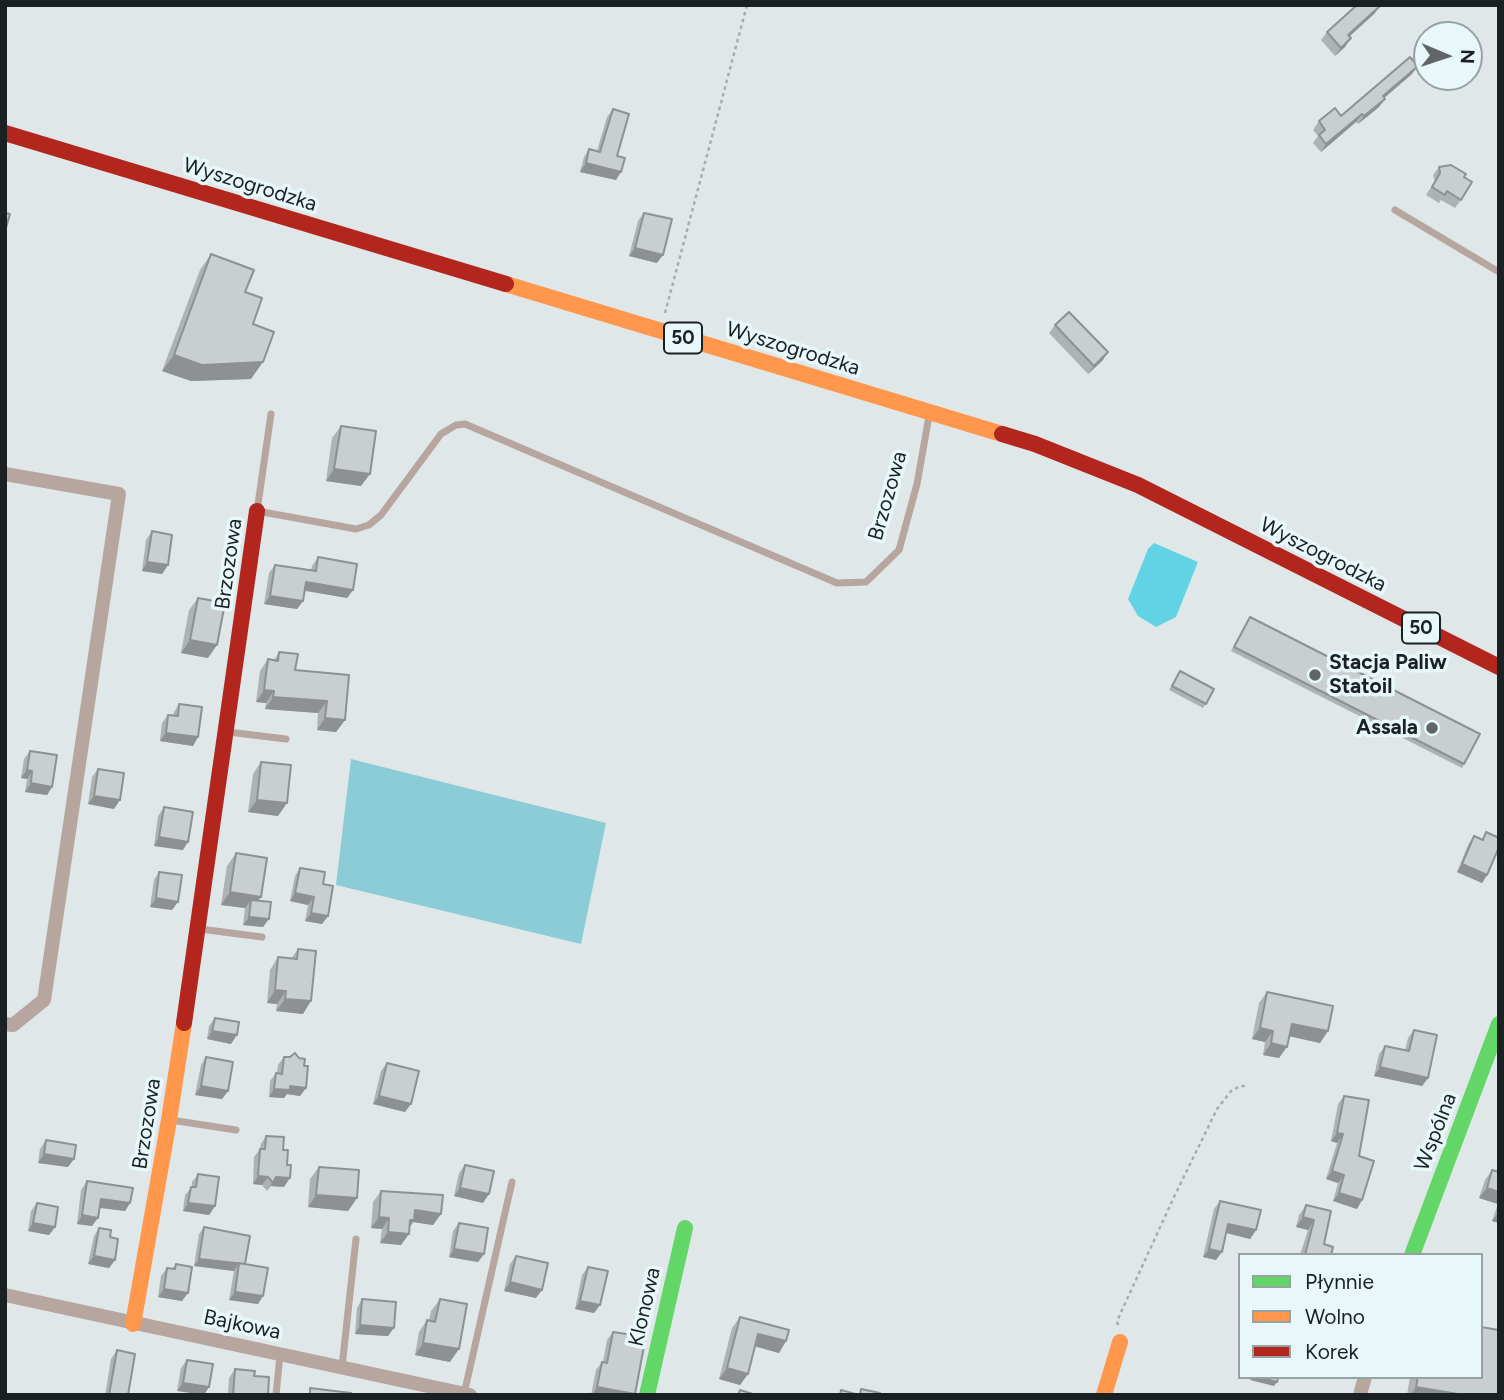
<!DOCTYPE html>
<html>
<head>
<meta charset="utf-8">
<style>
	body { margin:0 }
	#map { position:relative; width:1504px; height:1400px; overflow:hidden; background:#dfe7e9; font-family:Figtree,sans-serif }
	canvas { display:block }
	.frame { position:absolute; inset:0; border:7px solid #1b2122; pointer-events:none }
	.legend { position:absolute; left:1238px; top:1253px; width:245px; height:126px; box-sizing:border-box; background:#e8f7fa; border:2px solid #96a1a4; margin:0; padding:9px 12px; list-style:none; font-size:21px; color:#1b2122 }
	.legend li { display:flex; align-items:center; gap:14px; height:35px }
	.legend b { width:35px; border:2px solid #96a1a4 }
	.north { position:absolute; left:1413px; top:21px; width:70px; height:70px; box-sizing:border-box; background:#e8f7fa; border:2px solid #96a1a4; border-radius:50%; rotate:92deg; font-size:19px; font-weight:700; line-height:28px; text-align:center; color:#1b2122 }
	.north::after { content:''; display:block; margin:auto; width:24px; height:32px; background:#606668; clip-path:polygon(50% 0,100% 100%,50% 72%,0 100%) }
</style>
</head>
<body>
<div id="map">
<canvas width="1504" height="1400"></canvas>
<div class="frame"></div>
<ul class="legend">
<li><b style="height:9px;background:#63d668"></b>Płynnie</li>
<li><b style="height:9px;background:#ff974d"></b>Wolno</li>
<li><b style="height:9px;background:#b3261e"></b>Korek</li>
</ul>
<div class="north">N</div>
</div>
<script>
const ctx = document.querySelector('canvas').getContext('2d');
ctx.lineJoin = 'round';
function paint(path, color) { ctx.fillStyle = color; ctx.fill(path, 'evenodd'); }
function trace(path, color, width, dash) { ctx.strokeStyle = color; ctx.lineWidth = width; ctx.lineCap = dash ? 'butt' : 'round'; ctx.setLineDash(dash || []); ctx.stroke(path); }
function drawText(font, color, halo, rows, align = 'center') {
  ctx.font = font + ' Figtree,sans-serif'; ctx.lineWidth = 7; ctx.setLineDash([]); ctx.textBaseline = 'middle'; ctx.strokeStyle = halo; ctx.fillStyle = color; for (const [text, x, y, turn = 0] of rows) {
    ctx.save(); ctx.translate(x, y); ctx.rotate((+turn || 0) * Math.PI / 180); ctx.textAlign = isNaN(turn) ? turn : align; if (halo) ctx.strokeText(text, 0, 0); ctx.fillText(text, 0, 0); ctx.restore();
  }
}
paint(new Path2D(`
	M351,759L606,823L581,944L336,885Z`), '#8cccd7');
paint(new Path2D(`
	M1154,543L1198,562L1176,617L1156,627L1138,616L1128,599L1148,549Z`), '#61d3e5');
trace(new Path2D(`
	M665,313L747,5
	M1118,1325L1117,1321L1174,1197L1217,1109L1231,1091L1240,1086H1247`), '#afaaa7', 2.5, [3.5, 3.5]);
trace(new Path2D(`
	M1395,210L1499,272
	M271,414L257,511L356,529L369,525L381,515L441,434L456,425L465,424L837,583L866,582L899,550L917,484L929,416
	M228,732L286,739
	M200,929L262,937
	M171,1120L236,1130
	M342,1367L356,1239
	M464,1394L512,1182
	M276,1395L280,1355`), '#b7a69f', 7);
trace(new Path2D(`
	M5,474L119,494L44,1000L13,1025L5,1024
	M5,1295L470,1395
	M1360,1395L1365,1377`), '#b7a69f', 14);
trace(new Path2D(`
	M1412,1255L1499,1024
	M647,1395L685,1228`), '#63d668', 16);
trace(new Path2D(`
	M506,284L1002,434
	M133,1324L169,1120L184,1023
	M1104,1395L1120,1342`), '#ff974d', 16);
trace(new Path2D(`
	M5,133L506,284
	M1002,434L1035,444L1138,485L1499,667
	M184,1023L257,511`), '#b3261e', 16);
paint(new Path2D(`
	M1380,6L1374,14L1349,37L1345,47L1335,56L1321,40L1327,32Z
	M1412,74L1384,98L1379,107L1358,124L1356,122L1321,152L1313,143L1318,136L1313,130L1319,121L1341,116Z
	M613,109L616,180L580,172L584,157L589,149L597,151L607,117Z
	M1439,167L1464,177L1461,200L1455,208L1441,200L1439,203L1426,195L1435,181L1433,175Z
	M644,213L657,263L629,256L638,221Z
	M211,254L245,292L253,324L251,379L191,381L162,371L200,270Z
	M1055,325L1103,360L1088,374L1049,333Z
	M341,426L361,486L326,481L332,438Z
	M152,531L168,565L162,574L142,571L146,540Z
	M318,557L353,590L347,598L305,590L303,601L297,609L264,604L269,573L275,565L311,570L312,566Z
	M198,598L208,658L181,653L189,610Z
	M1250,617L1464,764L1462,768L1231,651Z
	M279,652L295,670L345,720L336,732L317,730L318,713L265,709L266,703L256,702L260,671L268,659L274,660Z
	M1180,671L1206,704L1203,708L1169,690Z
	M179,704L193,746L160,741L162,723L168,715L173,716L174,712Z
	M30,751L52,787L47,795L25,792L27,779L21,778L24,759Z
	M261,762L278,816L248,812L253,774Z
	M98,769L114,809L88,804L92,777Z
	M164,807L183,850L154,846L158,816Z
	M1486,832L1487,875L1482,883L1457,872L1468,845L1474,836L1481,840Z
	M236,853L258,901L263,927L243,925L245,908L221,905L227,866Z
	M300,868L323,884L328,916L322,924L305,921L308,905L290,901L295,876Z
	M159,872L172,910L150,907L154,880Z
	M298,949L303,1014L276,1011L277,1004L267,1003L270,970L278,957L291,959Z
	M1267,992L1328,1031L1320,1043L1289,1036L1279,1058L1263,1055L1265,1042L1252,1039L1259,1003Z
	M215,1018L231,1044L207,1039L209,1026Z
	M1414,1030L1428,1078L1422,1086L1374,1076L1379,1054L1385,1046L1405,1051L1408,1038Z
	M206,1057L228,1091L222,1099L195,1095L201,1065Z
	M284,1057L304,1066L306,1088L300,1096L287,1094L284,1098L269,1097L270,1081L276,1073H277L278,1065Z
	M387,1063L405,1112L373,1104L381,1071Z
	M1344,1096L1359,1156L1362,1200L1357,1209L1333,1201L1338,1183L1326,1179L1337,1143L1331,1141L1338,1104Z
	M266,1136L283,1150L284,1187L271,1186L267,1191L262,1185L253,1184L254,1157L260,1149L261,1144Z
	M46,1140L68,1167L38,1163L40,1149Z
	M465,1165L483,1203L454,1196L459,1173Z
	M319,1167L357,1198L348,1211L308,1207L310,1179Z
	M1492,1170L1499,1172V1223L1492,1221L1498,1204L1479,1198L1485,1180Z
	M198,1174L215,1206L209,1215L183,1211L185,1195L192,1187V1182Z
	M87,1181L130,1203L125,1211L99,1208L92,1226L77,1224L81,1190Z
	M381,1191L441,1214L433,1225L413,1222L401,1245L380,1243L382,1229L371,1228L373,1202Z
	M1220,1201L1256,1230L1250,1239L1226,1233L1216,1260L1203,1257L1214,1209Z
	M37,1203L55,1227L49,1235L28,1231L31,1211Z
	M1306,1205L1331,1211L1324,1244L1331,1255H1300L1308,1230L1296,1227L1299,1215Z
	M459,1223L484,1254L478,1262L449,1257L453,1231Z
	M204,1227L245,1264L258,1304L229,1300L234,1271L194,1266L199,1234Z
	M99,1228L110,1237L115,1260L109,1268L88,1264L94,1236Z
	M516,1256L536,1298L504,1291L510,1264Z
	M176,1264L182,1301L158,1297L161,1276L167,1268L172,1269Z
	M588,1267L600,1305L594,1313L575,1309L582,1275Z
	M362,1299L388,1336L355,1334L357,1308Z
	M440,1299L450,1362L415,1355L419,1332L427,1320H429L431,1311Z
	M740,1317L786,1341L779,1353L755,1346L748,1374L740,1385L719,1379L732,1328Z
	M613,1332L632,1339L635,1395H591L596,1370L602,1362H603L607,1340Z
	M117,1350L128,1395H105L111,1359Z
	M187,1360L209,1387L177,1391L181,1368Z
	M235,1369L254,1376L268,1395H228L229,1378Z
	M1410,1377H1481L1499,1395H1407Z`), '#adb2b3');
paint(new Path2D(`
	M1380,6L1374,14L1342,43L1348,35Z
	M1351,38L1345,47L1335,56L1341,48Z
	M1418,66L1412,74L1377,104L1383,96Z
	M1385,99L1379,107L1358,124L1364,116Z
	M1362,114L1356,122L1321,152L1326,144Z
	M586,163L621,172L616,180L580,172Z
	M635,248L663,255L657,263L629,256Z
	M1108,352L1103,360L1088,374L1094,366Z
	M174,355L263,362L251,379L191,381L162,371Z
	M334,469L370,474L361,486L326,481Z
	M147,562L168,565L162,574L142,571Z
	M306,582L353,590L347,598L300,590Z
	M270,596L303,601L297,609L264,604Z
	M190,640L217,645L208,658L181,653Z
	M264,690L274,691L266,703L256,702Z
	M273,697L327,701L318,713L265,709Z
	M325,718L345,720L336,732L317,730Z
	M166,733L198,737L193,746L160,741Z
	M27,770L32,771L27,779L21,778Z
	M31,783L52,787L47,795L25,792Z
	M94,796L120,800L114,809L88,804Z
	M257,800L287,803L278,816L248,812Z
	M159,837L188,842L183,850L154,846Z
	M1462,864L1487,875L1482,883L1457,872Z
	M230,892L261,897L252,909L251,900L245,908L221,905Z
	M295,893L314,897L308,905L290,901Z
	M156,898L178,902L172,910L150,907Z
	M311,913L328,916L322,924L305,921Z
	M249,917L269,919L263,927L243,925Z
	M275,990L286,991L277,1004L267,1003Z
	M285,999L311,1001L303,1014L276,1011Z
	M1292,1024L1328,1031L1320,1043L1284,1035Z
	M1260,1028L1273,1031L1265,1042L1252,1039Z
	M212,1031L237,1035L231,1044L207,1039Z
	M1271,1043L1287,1047L1279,1058L1263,1055Z
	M1380,1067L1428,1078L1422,1086L1374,1076Z
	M201,1086L228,1091L222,1099L195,1095Z
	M290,1086L306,1088L300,1096L287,1094L284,1098L269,1097L274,1089Z
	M379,1096L411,1104L405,1112L373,1104Z
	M1337,1133L1343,1134L1337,1143L1331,1141Z
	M44,1154L74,1159L68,1167L38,1163Z
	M1332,1171L1344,1175L1338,1183L1326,1179Z
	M258,1176L268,1177L262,1185L253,1184Z
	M276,1177L290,1178L284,1187L270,1186Z
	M460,1188L489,1194L483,1203L454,1196Z
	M1487,1188L1499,1192L1498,1204L1479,1198Z
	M1339,1193L1362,1200L1357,1209L1333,1201Z
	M316,1195L357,1198L348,1211L308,1207Z
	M101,1199L130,1203L125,1211L95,1207Z
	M188,1203L215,1206L209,1215L183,1211Z
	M415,1210L441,1214L433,1225L413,1222L406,1232Z
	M1499,1212V1223L1492,1221Z
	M82,1215L98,1218L92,1226L77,1224Z
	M379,1217L389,1218L382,1229L371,1228Z
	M1303,1217L1314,1220L1308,1230L1296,1227Z
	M33,1223L55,1227L49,1235L28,1231Z
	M1228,1224L1256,1230L1250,1239L1223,1232Z
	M388,1232L409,1234L401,1245L380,1243Z
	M454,1249L484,1254L478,1262L449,1257Z
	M1209,1249L1222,1252L1216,1260L1203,1257Z
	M94,1256L115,1260L109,1268L88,1264Z
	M199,1259L238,1264L234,1271L194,1266Z
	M510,1282L542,1290L536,1298L504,1291Z
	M164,1289L188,1293L182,1301L158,1297Z
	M235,1292L263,1296L258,1304L229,1300Z
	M580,1301L600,1305L594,1313L575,1309Z
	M360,1325L394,1328L388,1336L355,1334Z
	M758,1334L786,1341L779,1353L750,1345Z
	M423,1343L459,1349L450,1362L415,1355Z
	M727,1368L748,1374L740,1385L719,1379Z
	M1252,1377H1258L1277,1382L1274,1386L1250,1380Z
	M183,1383L209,1387L204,1395L177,1391Z
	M597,1387L635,1395H592Z
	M1416,1387L1464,1395H1411Z`), '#8d9192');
const building = new Path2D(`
	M1357,5H1379L1380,6L1348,35L1351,38L1341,48L1327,32Z
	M1410,57L1418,66L1383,96L1385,99L1364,116L1362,114L1326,144L1319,135L1325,130L1319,121L1335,108L1341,116Z
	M613,109L629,114L617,156L625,158L621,172L586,163L589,149L600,152Z
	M1451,165L1466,174L1464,177L1472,182L1461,200L1447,191L1445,195L1432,187L1440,173L1439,167Z
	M5,213L10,214L5,231Z
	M644,213L672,219L663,255L635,248Z
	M211,254L254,270L245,292L262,298L253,324L274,332L263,362L202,365L174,355Z
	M1069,312L1108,352L1094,366L1055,325Z
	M341,426L376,431L370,474L334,469Z
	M152,531L172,535L168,565L147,562Z
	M318,557L357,564L353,590L306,582L303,601L270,596L275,565L316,571Z
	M198,598L225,603L217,645L190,640Z
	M1250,617L1480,734L1464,764L1234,647Z
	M279,652L298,654L295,670L349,675L345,720L325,718L327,701L273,697L274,691L264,690L268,659L278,661Z
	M1180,671L1214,689L1206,704L1172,686Z
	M179,704L202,707L198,737L166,733L168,715L178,716Z
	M30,751L57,755L52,787L31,783L32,771L27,770Z
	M261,762L291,765L287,803L257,800Z
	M98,769L124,773L120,800L94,796Z
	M164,807L193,812L188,842L159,837Z
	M1486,832L1499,838V847L1487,875L1462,864L1474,836L1483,840Z
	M236,853L267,858L261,897L230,892Z
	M300,868L325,872L323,884L333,886L328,916L311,913L314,897L295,893Z
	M159,872L182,875L178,902L156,898Z
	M251,900L271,902L269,919L249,917Z
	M298,949L316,951L311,1001L285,999L286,991L275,990L278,957L297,959Z
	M1267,992L1333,1006L1328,1031L1292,1024L1287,1047L1271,1043L1273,1031L1260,1028Z
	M215,1018L239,1022L237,1035L212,1031Z
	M1414,1030L1437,1035L1428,1078L1380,1067L1385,1046L1409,1051Z
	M295,1053L299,1058L305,1059L304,1066H308L306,1088L290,1086V1090L274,1089L276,1073L282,1074L284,1057H290Z
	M206,1057L233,1062L228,1091L201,1086Z
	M387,1063L419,1071L411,1104L379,1096Z
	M1344,1096L1369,1100L1359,1156L1374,1161L1362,1200L1339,1193L1344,1175L1332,1171L1343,1134L1337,1133Z
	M266,1136L284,1137L283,1150H288L287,1165H291L290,1178L276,1177L273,1183L268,1177L258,1176L260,1149H265Z
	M46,1140L76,1145L74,1159L44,1154Z
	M465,1165L494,1171L489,1194L460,1188Z
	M319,1167L359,1170L357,1198L316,1195Z
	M1492,1170L1499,1172V1192L1487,1188Z
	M198,1174L219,1177L215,1206L188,1203L191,1187H196Z
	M87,1181L133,1188L130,1203L101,1199L98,1218L82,1215Z
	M381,1191L443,1195L441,1214L415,1210L414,1220H410L409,1234L388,1232L389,1218L379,1217Z
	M1220,1201L1261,1210L1256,1230L1228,1224L1222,1252L1209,1249Z
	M37,1203L58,1207L55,1227L33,1223Z
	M1306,1205L1331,1211L1324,1244L1333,1247L1331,1255H1305L1314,1220L1303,1217Z
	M459,1223L488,1228L484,1254L454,1249Z
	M204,1227L250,1236L245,1264L199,1259Z
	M99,1228L111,1230L110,1237L118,1239L115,1260L94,1256Z
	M516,1256L548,1263L542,1290L510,1282Z
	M239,1263L268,1268L263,1296L235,1292Z
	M176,1264L192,1267L188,1293L164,1289L167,1268L175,1269Z
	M588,1267L608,1271L600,1305L580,1301Z
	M362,1299L396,1302L394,1328L360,1325Z
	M440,1299L467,1304L459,1349L423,1343L427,1320L435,1322Z
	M740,1317L789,1330L786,1341L758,1334L748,1374L727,1368Z
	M1481,1327L1499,1330V1395H1464L1416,1387L1418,1377H1481Z
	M613,1332L633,1335L632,1339L645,1341L635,1394L597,1387L602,1362L607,1363Z
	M117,1350L135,1354L128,1395H109Z
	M187,1360L213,1364L209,1387L183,1383Z
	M235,1369L255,1371L254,1376L269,1377L268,1395H233Z
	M1258,1377H1278L1277,1382Z
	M310,1388L351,1393V1395H310Z
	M861,1389L880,1393V1395H860Z
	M740,1390L756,1395H738Z
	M841,1390L859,1395H840Z`);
paint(building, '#c9cfd0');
trace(building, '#8d9192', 2);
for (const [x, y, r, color] of [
	[1315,675,7,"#606668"],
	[1432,728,7,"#606668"]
]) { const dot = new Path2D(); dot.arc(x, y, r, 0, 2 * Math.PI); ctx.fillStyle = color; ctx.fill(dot); trace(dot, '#e8f7fa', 2.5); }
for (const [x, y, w] of [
	[683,338,38],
	[1421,628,38]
]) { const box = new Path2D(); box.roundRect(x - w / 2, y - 15.5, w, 31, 5); ctx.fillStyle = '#e8f7fa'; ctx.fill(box); trace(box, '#1b2122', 2); }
drawText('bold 19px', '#1b2122', null, [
	["50",683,338],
	["50",1421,628]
]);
drawText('21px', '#1b2122', '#e8f7fa', [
	["Wyszogrodzka",250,185,17],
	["Wyszogrodzka",793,349,17],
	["Brzozowa",888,496,-74],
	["Wyszogrodzka",1323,555,27],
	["Brzozowa",229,564,-82],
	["Brzozowa",147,1124,-81],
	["Wspólna",1436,1132,-69],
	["Klonowa",645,1307,-77],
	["Bajkowa",242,1325,12]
]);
drawText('bold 21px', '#1b2122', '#e8f7fa', [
	["Stacja Paliw",1329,663],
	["Statoil",1329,687],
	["Assala",1418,728,"right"]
], 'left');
</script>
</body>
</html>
